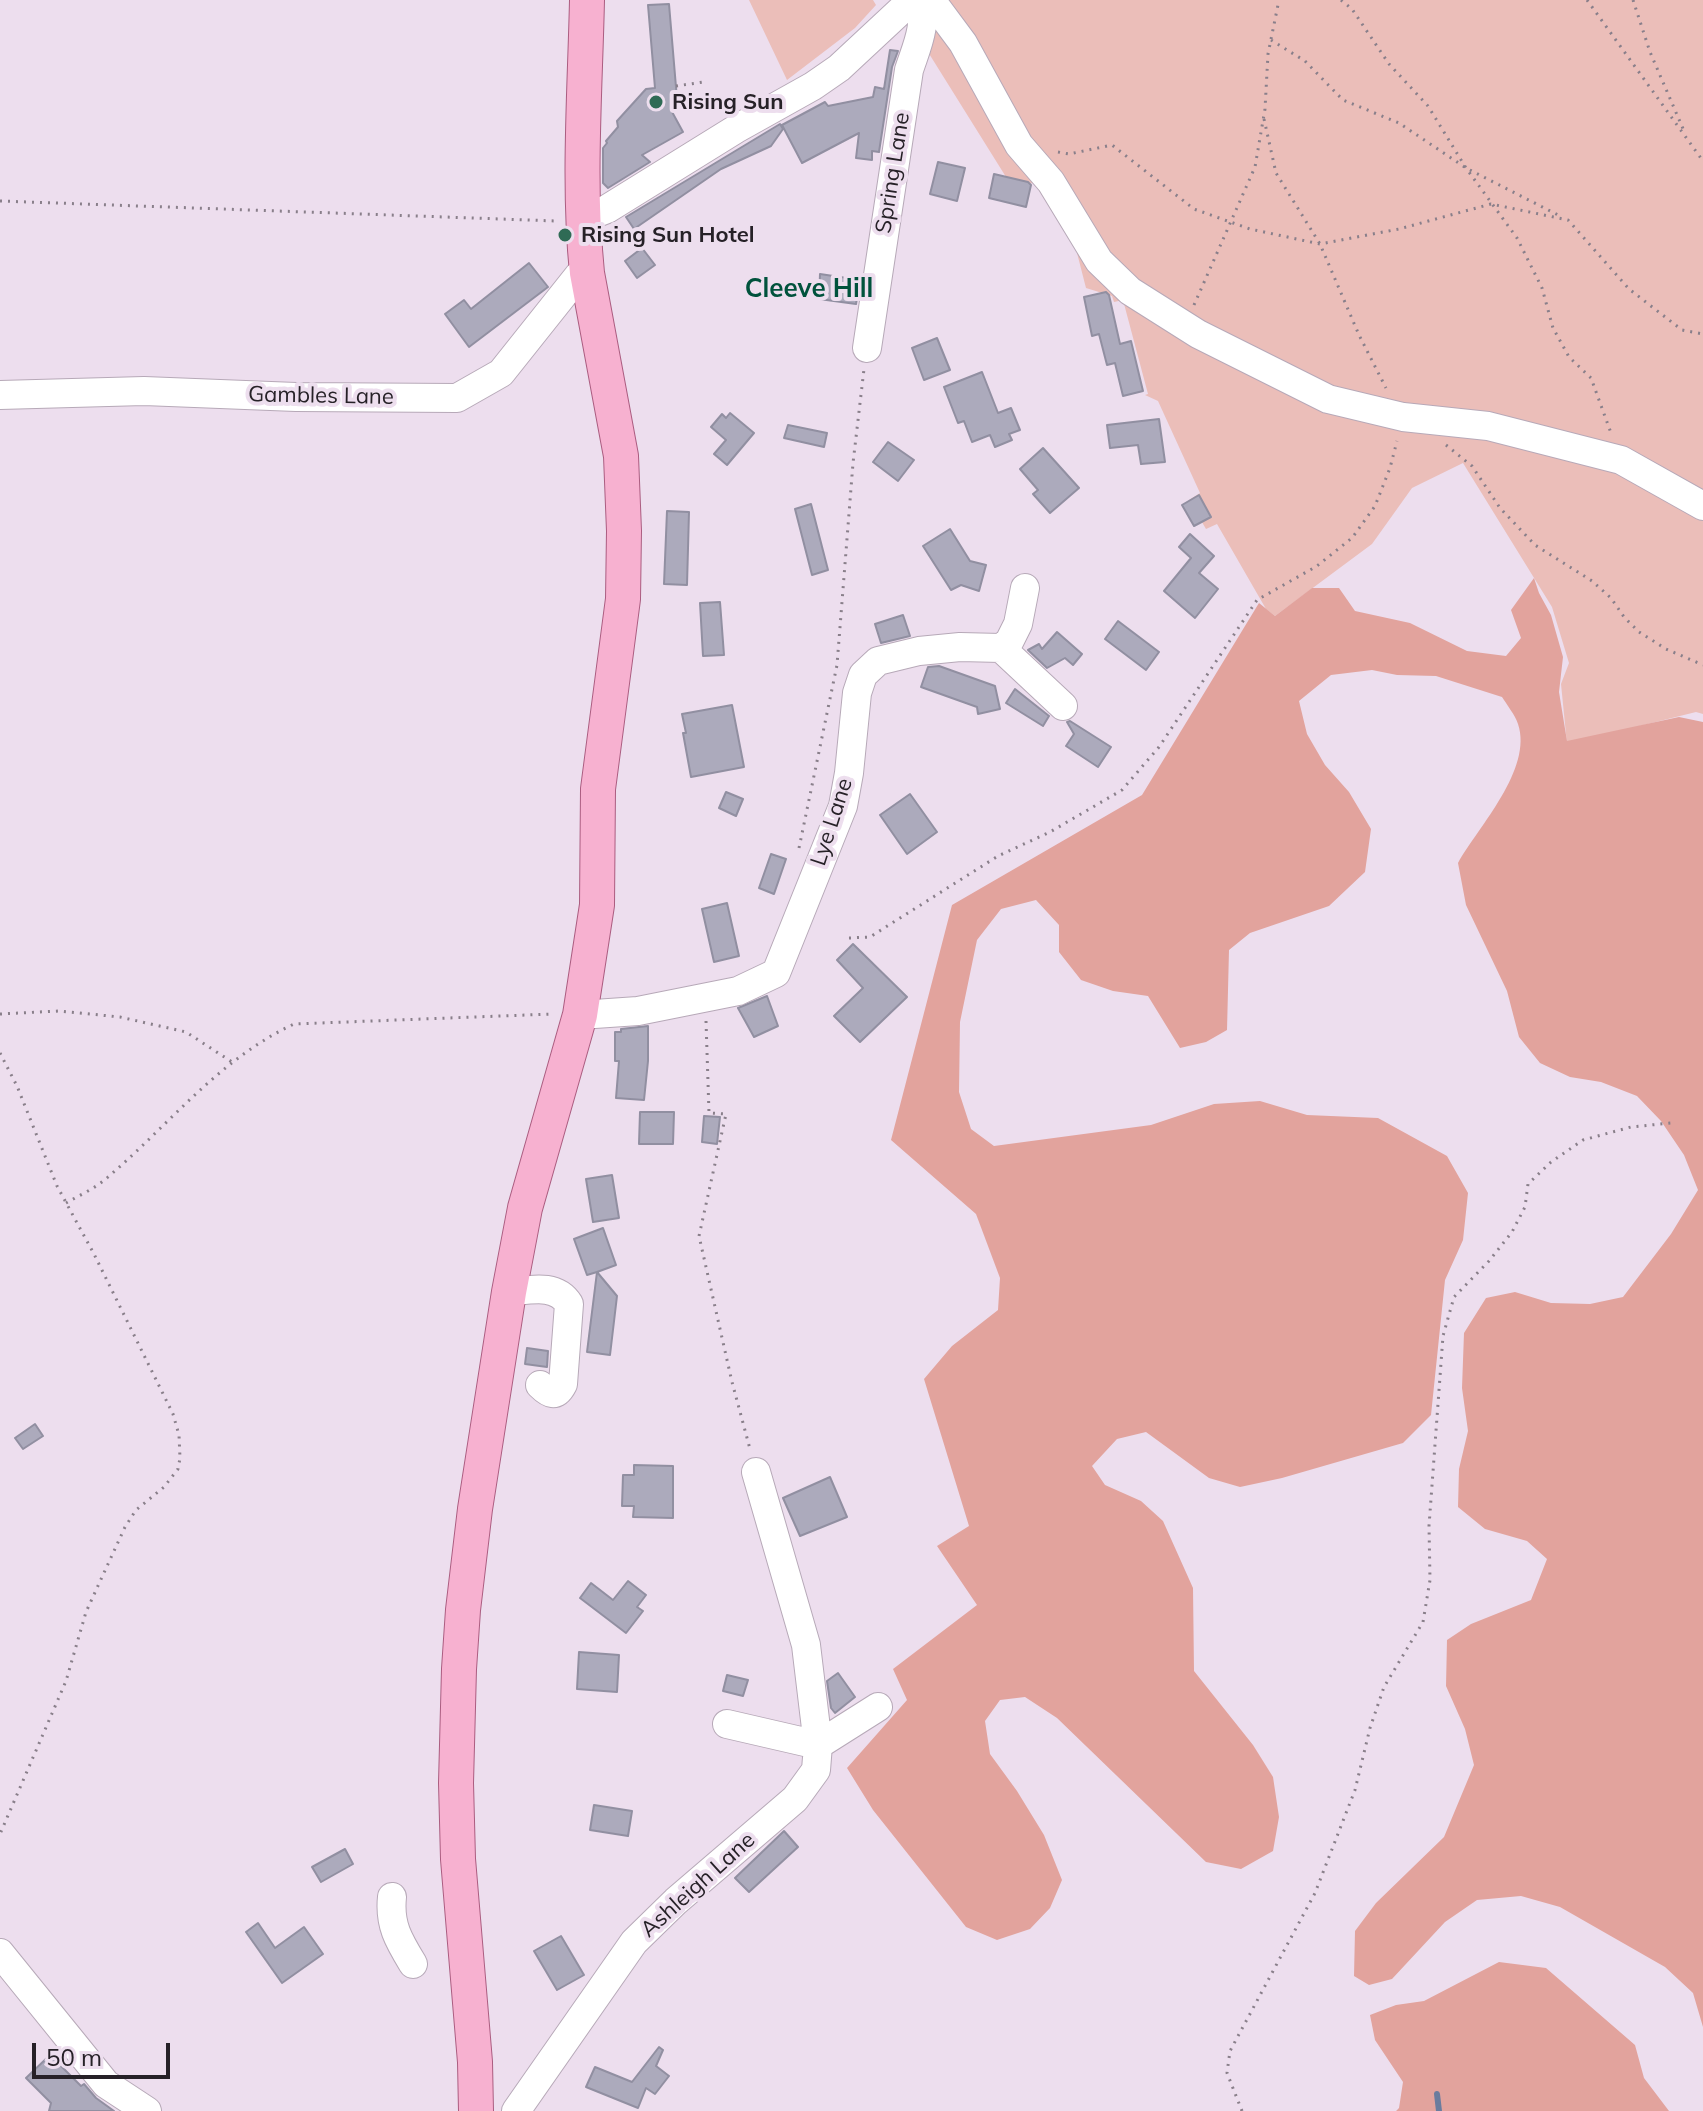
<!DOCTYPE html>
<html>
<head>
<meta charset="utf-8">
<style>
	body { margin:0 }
	#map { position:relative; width:1703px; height:2111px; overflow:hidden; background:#eddeee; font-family:Mulish,sans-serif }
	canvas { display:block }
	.scale { position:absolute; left:32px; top:2043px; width:138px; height:36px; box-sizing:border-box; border:4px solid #262127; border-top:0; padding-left:10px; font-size:24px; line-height:28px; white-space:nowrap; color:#262127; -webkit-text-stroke:6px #eddeee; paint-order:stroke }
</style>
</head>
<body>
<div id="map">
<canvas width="1703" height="2111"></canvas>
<div class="scale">50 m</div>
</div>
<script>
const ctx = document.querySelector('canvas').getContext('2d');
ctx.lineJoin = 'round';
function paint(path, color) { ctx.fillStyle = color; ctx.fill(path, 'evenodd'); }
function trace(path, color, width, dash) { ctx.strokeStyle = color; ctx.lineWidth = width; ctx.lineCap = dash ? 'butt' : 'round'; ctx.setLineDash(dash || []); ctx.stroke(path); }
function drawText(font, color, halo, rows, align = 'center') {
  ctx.font = font + ' Mulish,sans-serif'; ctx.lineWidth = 8; ctx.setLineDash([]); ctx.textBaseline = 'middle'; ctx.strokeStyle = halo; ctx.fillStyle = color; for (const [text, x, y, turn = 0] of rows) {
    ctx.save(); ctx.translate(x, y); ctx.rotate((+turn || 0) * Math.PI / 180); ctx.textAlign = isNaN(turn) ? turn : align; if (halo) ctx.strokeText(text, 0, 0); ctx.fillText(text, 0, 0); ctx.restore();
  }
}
paint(new Path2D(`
	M749,0H873L876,5L855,28L787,80Z
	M901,0H1703V714L1696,712L1567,744L1561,684L1569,663L1552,607L1463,463L1412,488L1372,544L1275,616L1266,609L1217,524L1206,529L1189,500L1200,493L1158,401L1145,395L1148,394L1123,300L1114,302L1112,296L1086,288L1076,249L1035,184L1006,177L913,28Z`), '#ebbeb9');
paint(new Path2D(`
	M1534,578L1539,593L1551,615L1563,657L1559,692L1567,741L1679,717L1703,722V2027L1693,1993L1665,1967L1560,1907L1521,1896L1477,1900L1445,1922L1392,1979L1369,1985L1354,1976L1355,1931L1376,1903L1444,1837L1474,1765L1465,1729L1446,1686L1447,1640L1471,1624L1531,1600L1547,1559L1527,1541L1485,1529L1458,1507L1459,1469L1468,1431L1462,1388L1464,1333L1486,1298L1515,1292L1551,1303L1590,1304L1623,1297L1671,1234L1698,1190L1684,1155L1661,1121L1637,1096L1601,1082L1570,1077L1540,1063L1519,1037L1507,991L1466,905L1458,863C1479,826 1533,769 1518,724C1515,715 1507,705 1502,697L1436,676L1397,675L1372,670L1331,675L1299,701L1307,734L1325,765L1349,792L1371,829L1365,872L1329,906L1250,933L1229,950L1227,1030L1206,1042L1180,1048L1148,996L1113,991L1081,980L1059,952V925L1036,900L1001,909L977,940L960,1022L959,1092L971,1129L994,1146L1151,1125L1214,1104L1260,1101L1307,1115L1378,1118L1447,1156L1468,1193L1463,1240L1445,1280L1431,1415L1403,1443L1282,1478L1240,1487L1209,1478L1146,1432L1117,1439L1092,1466L1105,1485L1141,1501L1163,1521L1193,1588L1194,1671L1253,1745L1273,1777L1279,1817L1273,1851L1241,1869L1206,1862L1057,1718L1025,1697L1000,1700L985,1721L990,1754L1017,1791L1044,1835L1062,1880L1050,1908L1030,1929L997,1940L966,1927L873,1810L847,1768L907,1700L893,1669L977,1605L937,1546L969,1526L924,1379L952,1346L998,1310L1000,1278L976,1214L891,1140L952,905L1142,795L1259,603L1275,616L1312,588H1339L1355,611L1410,623L1467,651L1506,656L1521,638L1511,610Z
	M1499,1962L1546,1968L1635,2045L1644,2078L1669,2111H1396L1399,2108L1403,2082L1375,2040L1370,2015L1396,2005L1424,2001Z`), '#e2a39d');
trace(new Path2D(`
	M1437,2094L1439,2111`), '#6a7c9e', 6);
const building = new Path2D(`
	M669,4L677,99L671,110L683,132L642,155L650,162L608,188L603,183V148L607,143L606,141L618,127L617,121L646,89L655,88L648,5Z
	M890,50L898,51L892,67L879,152L872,151V160L856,158L859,133L802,163L782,125L825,102L828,106L873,97L875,87L884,89Z
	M780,124L783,129L771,146L721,169L634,229L626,217Z
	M938,162L965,168L957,201L930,194Z
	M994,174L1028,182L1031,185L1026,207L989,198Z
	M642,248L655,265L637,278L625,261Z
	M529,263L548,287L469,347L445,314L464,300L471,309Z
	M820,274L860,280L856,304L819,299Z
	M1106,292L1109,295L1120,344L1131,341L1143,391L1123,396L1115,363L1107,365L1099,334L1092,336L1084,297Z
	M937,338L950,370L924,380L912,348Z
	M982,372L998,413L1011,408L1020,430L1009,434L1012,440L995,447L990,435L972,442L964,421L958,423L944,387Z
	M730,413L754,433L727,465L714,454L726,440L711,427L722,414L726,418Z
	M1159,419L1165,462L1141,464L1138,445L1110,448L1107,425Z
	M788,425L827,433L824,447L784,438Z
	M888,442L914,460L898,481L873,462Z
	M1043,448L1079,488L1050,513L1033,494L1038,490L1020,469Z
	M1199,495L1211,517L1194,526L1182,505Z
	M811,504L828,570L812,575L795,509Z
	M667,511L689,512L687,585L664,584Z
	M950,529L970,561L986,565L979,591L961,585L951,590L923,546Z
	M1190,534L1214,556L1199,573L1218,589L1195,618L1164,591L1191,558L1179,547Z
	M720,602L724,655L703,656L700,603Z
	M903,615L910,636L881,643L875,624Z
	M1118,621L1159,652L1146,670L1105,639Z
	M1057,632L1082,654L1073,665L1065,658L1047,668L1028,650L1039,644L1042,649Z
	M939,666L995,686L1000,709L978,714L977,707L921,687L928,667Z
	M1015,689L1049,716L1043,726L1006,703Z
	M732,705L744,767L691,777L683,733H686L682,714Z
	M1070,721L1111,747L1098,767L1066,746L1074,734L1067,722Z
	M726,792L743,799L736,816L719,808Z
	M910,794L937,832L907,854L880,815Z
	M771,854L786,859L774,894L759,888Z
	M727,903L739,956L714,962L702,909Z
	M853,944L907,997L860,1042L834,1016L863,988L837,960Z
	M767,996L778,1026L754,1037L738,1008Z
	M648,1026V1061L644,1100L616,1098L619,1061H615V1032H621V1029Z
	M640,1112H674L673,1144H639Z
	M704,1116L720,1117L717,1144L702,1142Z
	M612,1175L619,1218L593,1222L586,1179Z
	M603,1228L616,1265L597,1272L617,1296L610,1355L587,1352L597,1272L587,1275L574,1239Z
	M527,1348L548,1351L547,1367L525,1364Z
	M35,1424L43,1436L23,1449L15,1438Z
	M634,1465L673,1466V1518L633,1517L634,1506H622L623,1475H634Z
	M830,1477L847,1517L800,1536L783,1498Z
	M628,1581L646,1595L637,1607L643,1611L626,1633L580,1598L591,1583L613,1600Z
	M579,1652L619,1655L617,1692L577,1689Z
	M838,1673L855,1697L835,1713L831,1708L827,1681Z
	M727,1675L748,1680L743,1696L723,1691Z
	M594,1805L632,1811L628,1836L590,1830Z
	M784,1831L798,1847L749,1892L735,1878Z
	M345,1849L353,1864L321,1882L312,1867Z
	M258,1923L275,1948L304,1927L323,1954L282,1983L246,1932Z
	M561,1936L584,1975L557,1990L534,1951Z
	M659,2047L663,2050L656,2066L669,2076L655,2094L646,2088L638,2108L586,2087L595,2067L632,2082Z
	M50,2055L81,2086L84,2084L96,2098L114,2111H49L51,2103L26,2078Z`);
paint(building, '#acaabc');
trace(building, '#918fa1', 2);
const minor = new Path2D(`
	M925,0L934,4L963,43L1019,145L1051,182L1099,261L1130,291L1198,334L1328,399L1403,417L1488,426L1621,460L1703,506
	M584,218L607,209L736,129L813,86L839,68L912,0
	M867,348L909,70C916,48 929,22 918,0
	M0,395L144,391L296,397L457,398L501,373L579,275L587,273
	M1001,648L1063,706
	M580,1015L638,1011L738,991L776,973L843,806L849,773L857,693L863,675L878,661L919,651L960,647L1001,648L1009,642L1018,624L1025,588
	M509,1292C530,1290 556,1283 569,1304L563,1384C556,1398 549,1394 540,1385
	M727,1724L818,1745L878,1707
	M392,1897C389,1925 399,1941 413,1964
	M0,1953L106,2084L147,2111
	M516,2111L634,1942L676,1901L795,1799L816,1770L818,1745L806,1645L756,1472`);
const major = new Path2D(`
	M476,2111L475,2062L458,1859L456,1783L459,1669L463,1610L475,1509L509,1292L525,1208L580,1015L597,905L598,789L623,599L624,531L621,456L587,273C578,183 585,91 587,0`);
trace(minor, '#b7a9b8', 30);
trace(major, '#ab5d80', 36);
trace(new Path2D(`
	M1341,0L1352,9L1389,64L1428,106L1466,168L1517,238L1542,288L1553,328L1569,357L1591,378L1611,433
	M1587,0L1703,161
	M1633,0L1650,52L1684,131
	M1271,40L1305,61L1343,100L1399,123L1466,168L1562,217
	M676,86L704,82
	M1264,119L1276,173L1320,244L1359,335L1386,388
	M1058,152L1069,154L1112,145L1194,209L1250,229L1320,244L1399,229L1491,204L1568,220L1629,289L1682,330L1703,334
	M0,201L556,221
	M1194,305L1255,167L1265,109L1268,54L1279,0
	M1446,445L1472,466L1500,508L1535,545L1592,581L1611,598L1624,617L1639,632L1666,649L1703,665
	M799,848L837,665L853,463L864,369
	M849,938L870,937L998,856L1050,832L1122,790L1159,747L1257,600L1317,566L1352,538L1375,506L1390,468L1397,441
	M0,1014L59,1011L120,1017L186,1032L232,1062
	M706,1021L709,1113L726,1114L699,1236L732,1382L750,1449
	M0,1053L17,1086L57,1186L94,1254L173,1414L179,1435L180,1458L178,1469L164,1487L136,1510L125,1527L86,1612L66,1681L0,1834
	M66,1203C80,1195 96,1188 108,1177C170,1124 219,1059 294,1024L552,1014
	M1242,2111L1227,2073L1230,2051L1315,1893L1355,1790L1370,1728L1384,1687L1423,1622L1430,1580L1429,1526L1443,1336L1454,1297L1489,1261L1512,1232L1525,1207L1528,1184L1551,1162L1583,1140L1631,1127L1671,1123`), '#897f8a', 3, [2, 6]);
trace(minor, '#fff', 28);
trace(major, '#f7b1d0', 34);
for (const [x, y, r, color] of [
	[656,102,8,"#2f6b55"],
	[565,235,8,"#2f6b55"]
]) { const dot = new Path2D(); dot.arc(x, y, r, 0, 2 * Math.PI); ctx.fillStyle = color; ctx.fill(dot); trace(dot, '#eddeee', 3); }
drawText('bold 22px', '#262127', '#eddeee', [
	["Rising Sun",672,102],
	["Rising Sun Hotel",581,235]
], 'left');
drawText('22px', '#262127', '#eddeee', [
	["Spring Lane",893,173,-81],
	["Gambles Lane",321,396,1],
	["Lye Lane",832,822,-72],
	["Ashleigh Lane",698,1885,-42]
]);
drawText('bold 26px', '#00523c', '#eddeee', [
	["Cleeve Hill",809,289]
]);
</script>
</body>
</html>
